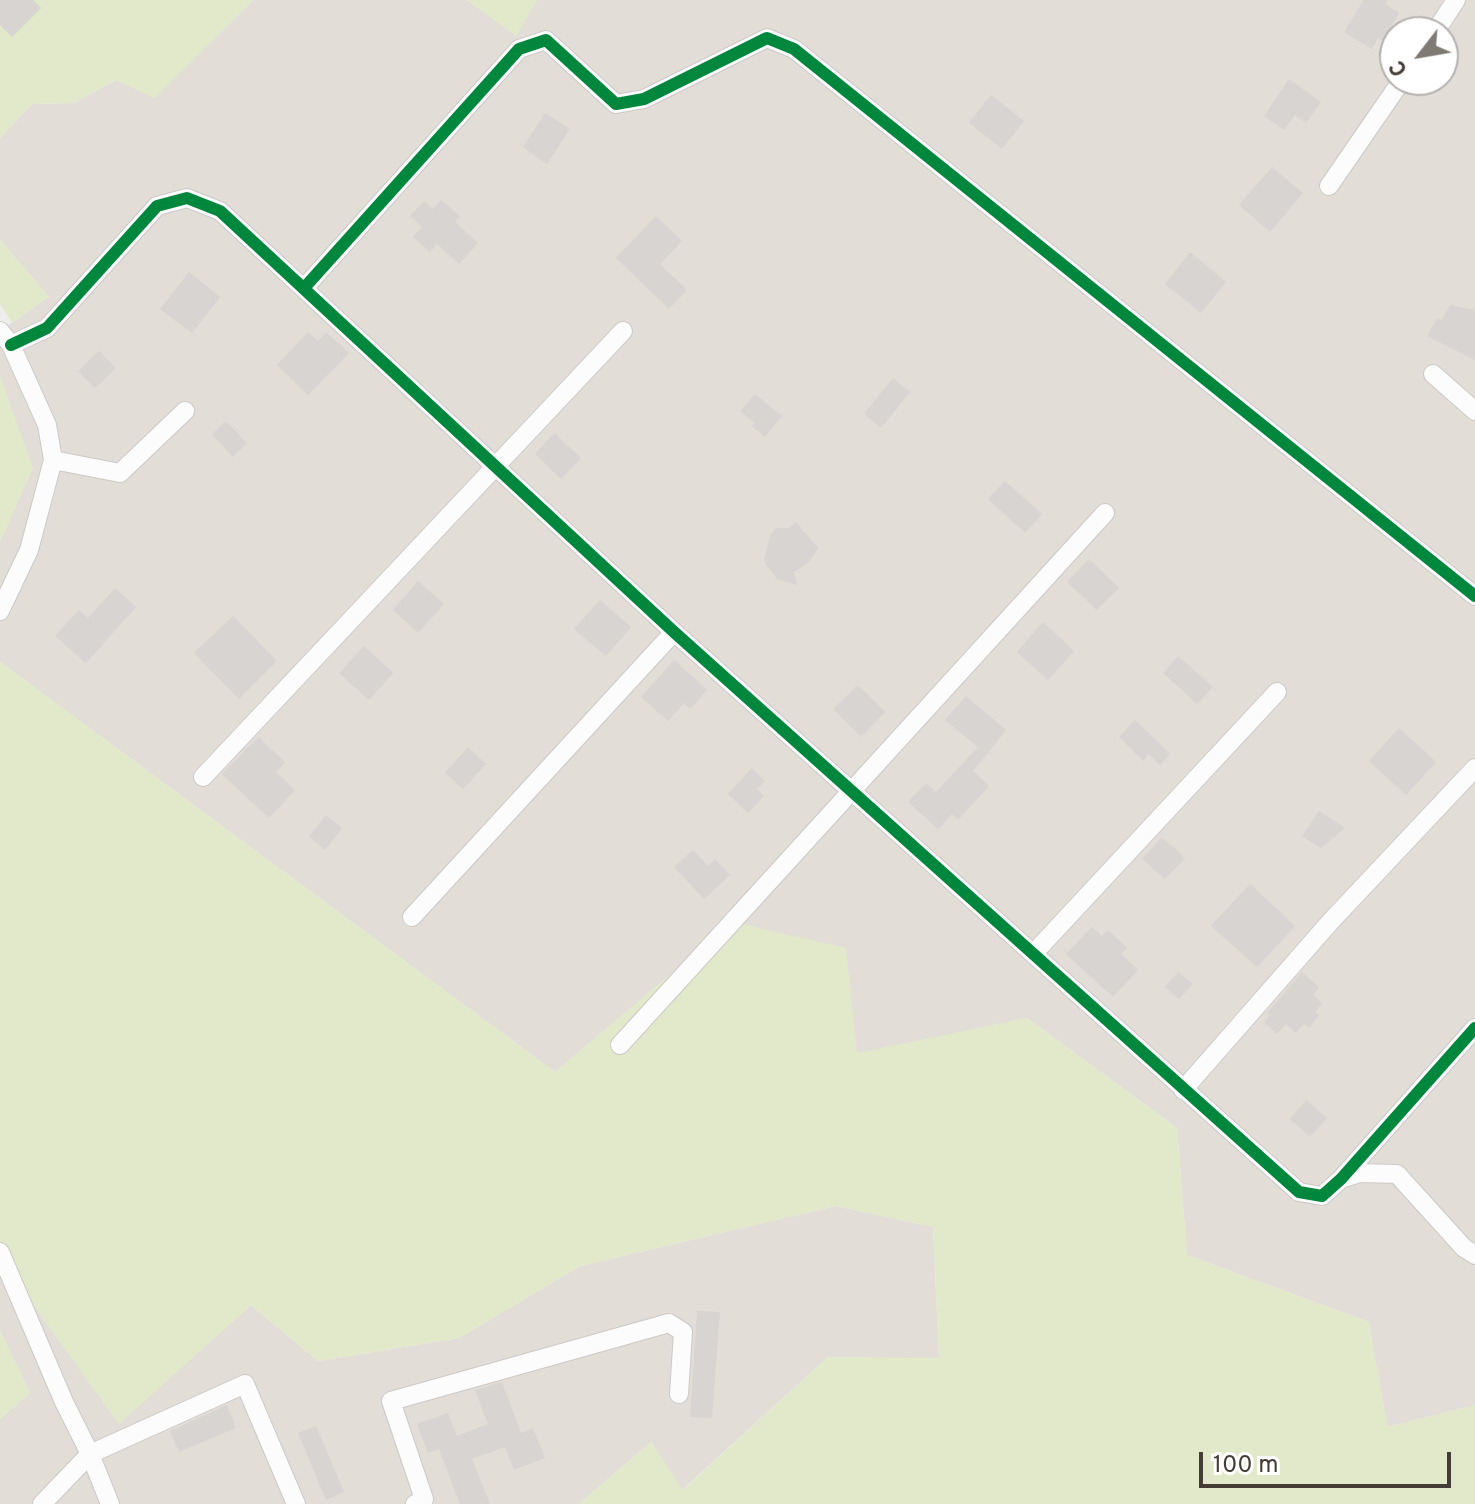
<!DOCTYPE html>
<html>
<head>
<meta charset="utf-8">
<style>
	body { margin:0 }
	#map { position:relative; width:1475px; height:1504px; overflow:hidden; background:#efedea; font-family:Overpass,sans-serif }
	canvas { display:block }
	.north { position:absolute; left:1379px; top:16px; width:80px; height:80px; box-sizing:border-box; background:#fff; border:2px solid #b5b1af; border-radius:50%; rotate:239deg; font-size:22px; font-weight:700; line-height:32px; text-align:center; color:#453c36 }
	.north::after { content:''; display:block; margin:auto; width:28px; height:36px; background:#807a75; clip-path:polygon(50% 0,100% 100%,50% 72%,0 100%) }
	.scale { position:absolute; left:1199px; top:1452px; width:252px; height:36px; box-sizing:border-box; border:4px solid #453c36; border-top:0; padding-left:10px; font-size:24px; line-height:28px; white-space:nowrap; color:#453c36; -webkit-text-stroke:6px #fff; paint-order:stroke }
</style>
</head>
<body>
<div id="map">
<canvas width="1475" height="1504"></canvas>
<div class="north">С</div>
<div class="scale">100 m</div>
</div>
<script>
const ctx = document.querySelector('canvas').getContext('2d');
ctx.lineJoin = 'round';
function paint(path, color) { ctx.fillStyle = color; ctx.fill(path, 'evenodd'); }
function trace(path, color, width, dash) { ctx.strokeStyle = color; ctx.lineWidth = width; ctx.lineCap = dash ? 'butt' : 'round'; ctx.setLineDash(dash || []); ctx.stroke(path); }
paint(new Path2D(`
	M253,0H467L516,35L537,0H1475V1405L1387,1427L1369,1322L1187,1255L1177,1128L1027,1018L857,1054L732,923L555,1072L0,662V542L32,468L0,376V331L49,297L0,240V138L32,104L74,103L116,80L155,97ZM1395,32H1443V80H1395Z
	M836,1206L933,1227L939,1359L828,1357L682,1490L651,1442L579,1504H0V1419L30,1393L0,1331V1259L119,1423L251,1305L318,1361L459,1338L580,1266Z`), '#e3ddd7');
paint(new Path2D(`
	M0,0H253L155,98L115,80L74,103L32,104L0,138Z
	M467,0H537L516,36Z
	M0,240L49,297L12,323L0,304Z
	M0,376L33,468L0,542Z
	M0,662L555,1072L732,922L846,948L857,1053L1027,1018L1177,1128L1187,1255L1369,1322L1387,1427L1475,1405V1504H579L651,1442L683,1490L828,1357L939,1358L933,1227L836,1206L580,1266L459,1338L318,1361L251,1305L119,1424L0,1259Z
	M0,1331L30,1393L0,1419Z`), '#e2e9cb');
paint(new Path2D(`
	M0,0H33L41,8L12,37L0,25Z
	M1364,0H1387L1385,4L1399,13L1391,26L1398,30L1389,45L1378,38L1372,49L1344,32Z
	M1289,79L1321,102L1306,123L1295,115L1284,130L1264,116Z
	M991,95L1024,121L1002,149L969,123Z
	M545,113L570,129L547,164L523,147Z
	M1272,167L1303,193L1270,232L1239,205Z
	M441,200L460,216L455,222L478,243L459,264L437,244L430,252L413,237L422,227L410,216L424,201L433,209Z
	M656,216L682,241L660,264L687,290L669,309L616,258Z
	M1190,252L1226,282L1201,313L1165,284Z
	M189,272L220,297L192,333L160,309Z
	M1450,305L1475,310V360L1427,336L1437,318L1442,320Z
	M308,332L318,341L326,332L349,353L308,395L277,365Z
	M99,351L116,368L95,388L78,371Z
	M893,378L910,392L881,428L864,414Z
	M755,394L782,416L765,437L752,426L755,423L740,411Z
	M226,421L247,443L233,457L212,434Z
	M554,433L581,458L561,479L535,454Z
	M1005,481L1042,514L1025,533L988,499Z
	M796,522L818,548L809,562L794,572L797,585L777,579L764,561L770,536L776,528H789Z
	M1089,559L1119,588L1097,610L1067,582Z
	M418,581L444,604L418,633L393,610Z
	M115,588L136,607L86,663L55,636L79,610L88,618Z
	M600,600L631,627L606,656L574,629Z
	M233,616L277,661L239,699L194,653Z
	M1043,622L1074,651L1048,680L1017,652Z
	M364,646L393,673L369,700L339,673Z
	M1178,656L1213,687L1197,704L1163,673Z
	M674,660L707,690L690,709L684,703L668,721L641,697Z
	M858,685L885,712L861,737L833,709Z
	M966,696L1006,730L973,771L989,786L958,820L952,814L938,829L908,802L926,783L936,792L978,747L945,720Z
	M1135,720L1170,754L1160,765L1149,754L1143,761L1119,737Z
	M1399,728L1436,762L1406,795L1369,761Z
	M258,737L285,762L276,772L295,790L269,818L222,774Z
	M468,747L486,764L463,789L445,773Z
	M752,768L765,781L757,789L764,796L748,813L728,794Z
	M1319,811L1345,828L1321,848L1302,836Z
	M326,815L342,828L325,850L309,836Z
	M1162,837L1185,858L1165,879L1142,859Z
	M693,850L708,866L715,859L730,875L704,899L674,867Z
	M1250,884L1295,926L1257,967L1211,926Z
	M1092,927L1102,936L1108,930L1127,948L1121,954L1138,970L1113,997L1066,954Z
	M1178,972L1193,984L1179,999L1165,987Z
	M1302,972L1319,987L1313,995L1322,1003L1315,1012L1319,1015L1309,1028L1304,1024L1296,1033L1286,1024L1277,1034L1264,1022L1270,1015L1267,1013Z
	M1306,1100L1327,1118L1310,1137L1290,1119Z
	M697,1311L720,1312L712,1418L690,1417Z
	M502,1382L521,1433L533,1428L545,1458L514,1470L505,1447L472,1459L490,1504H460L439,1449L428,1453L417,1424L448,1413L457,1436L488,1424L475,1390Z
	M227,1405L236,1428L179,1452L170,1431Z
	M316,1426L344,1492L326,1500L298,1433Z`), '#d7d4d1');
const minor = new Path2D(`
	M1435,32L1456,0
	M1329,186L1402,80
	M305,287L519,49L546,40L616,104L644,99L767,38L794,49L1475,596
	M0,331L11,345L47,425L53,460L29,550L0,611
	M11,345L47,328L157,206L187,198L220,211L674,632L1299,1192L1322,1196L1341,1179L1475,1028
	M1433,374L1475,411
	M53,460L120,473L185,411
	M203,777L623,331
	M412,917L674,632
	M1033,954L1277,692
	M620,1045L1105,513
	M1183,1090L1331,921L1475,768
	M1341,1179L1360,1173L1397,1174L1464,1248L1475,1255
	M0,1252L64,1402L90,1454L245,1384L296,1504
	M42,1504L90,1454L110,1504
	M415,1504L424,1499L391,1401L669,1323L683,1332L679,1394`);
trace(minor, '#ccc9c6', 20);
trace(minor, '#fdfcfc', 18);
trace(new Path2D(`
	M305,287L519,49L546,40L616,104L644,99L767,38L794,49L1475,596
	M11,345L47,328L157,206L187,198L220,211L674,632L1299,1192L1322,1196L1341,1179L1475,1028`), '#00873e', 12);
</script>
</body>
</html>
